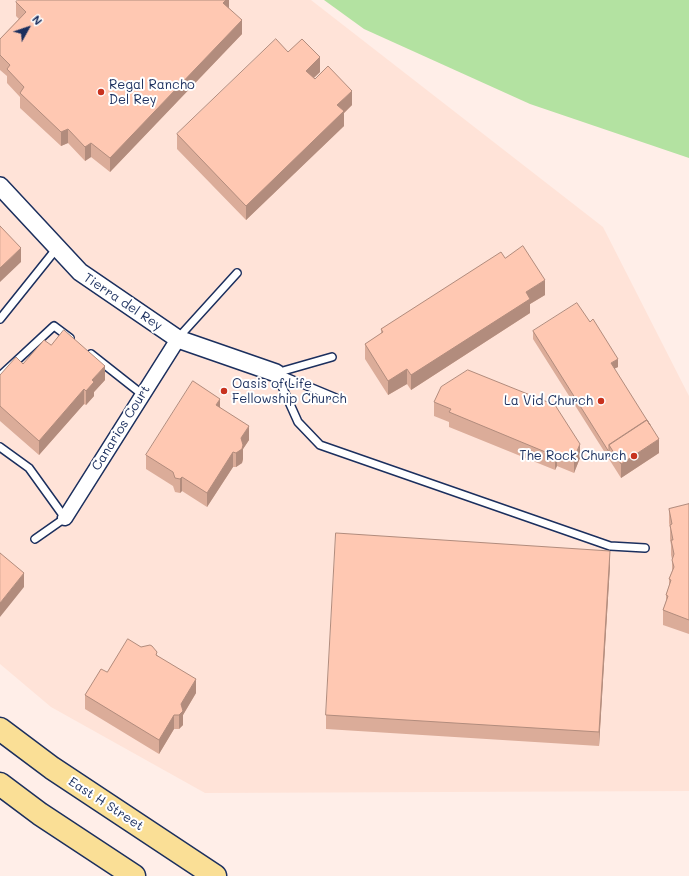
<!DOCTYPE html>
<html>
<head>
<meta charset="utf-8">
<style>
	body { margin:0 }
	#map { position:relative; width:689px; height:876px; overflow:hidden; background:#ffeee8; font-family:Mali,sans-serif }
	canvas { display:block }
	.north { position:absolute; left:8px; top:8px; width:40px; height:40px; -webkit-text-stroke:3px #fff; paint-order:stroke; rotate:50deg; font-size:11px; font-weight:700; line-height:16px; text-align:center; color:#1b2f5e }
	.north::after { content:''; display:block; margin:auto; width:14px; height:18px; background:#1b2f5e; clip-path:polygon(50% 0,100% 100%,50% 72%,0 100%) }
</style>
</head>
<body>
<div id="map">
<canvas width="689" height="876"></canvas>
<div class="north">N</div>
</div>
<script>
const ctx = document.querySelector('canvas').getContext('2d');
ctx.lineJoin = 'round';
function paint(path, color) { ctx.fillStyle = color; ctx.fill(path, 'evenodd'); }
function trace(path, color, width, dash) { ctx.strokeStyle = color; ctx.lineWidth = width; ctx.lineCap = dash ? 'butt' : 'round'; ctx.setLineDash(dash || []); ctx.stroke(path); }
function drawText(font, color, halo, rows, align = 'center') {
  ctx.font = font + ' Mali,sans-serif'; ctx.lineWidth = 4; ctx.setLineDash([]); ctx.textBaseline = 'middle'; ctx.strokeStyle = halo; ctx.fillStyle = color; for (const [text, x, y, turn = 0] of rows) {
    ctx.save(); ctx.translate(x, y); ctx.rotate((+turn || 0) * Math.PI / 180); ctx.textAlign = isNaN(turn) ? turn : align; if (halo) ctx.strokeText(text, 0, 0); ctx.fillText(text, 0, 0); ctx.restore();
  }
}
paint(new Path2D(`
	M0,0H311L603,227L689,396V791L205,793L51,707L0,664Z`), '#ffe3d8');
paint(new Path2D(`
	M324,0H689V158L530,104L364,29Z`), '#b3e2a1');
const service = new Path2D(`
	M0,319L57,248
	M178,338L237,273
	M91,354L143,395
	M276,373L298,422L320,445L610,546L645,548
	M276,373L336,398
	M276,373L332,357
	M0,376L54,326L70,338
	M0,447L29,468L65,518L35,539`);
const minor = new Path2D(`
	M65,518L178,339`);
const tertiary = new Path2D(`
	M0,186L80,272L178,339L276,373`);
const primary = new Path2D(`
	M0,729L52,768L215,876
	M0,784L40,814L134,876`);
trace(service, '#1b2f5e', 10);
trace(minor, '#1b2f5e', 17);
trace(tertiary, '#1b2f5e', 20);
trace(primary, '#1b2f5e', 25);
trace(service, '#fff', 7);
trace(minor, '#fff', 14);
trace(tertiary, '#fff', 17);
trace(primary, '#fadf96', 22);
paint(new Path2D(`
	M229,0V8L242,34L110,172L91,157L85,161L68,143L61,146L20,108V97L7,83V76L0,70V39L19,19L16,16V2Z
	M288,52L320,72L314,78L352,105L344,113V126L246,220L177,149V134Z
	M505,258L545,295L530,304V313L411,390L407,384L388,395L365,359V344L381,334V329Z
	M533,331L618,367L614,369L659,453L621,478L533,339Z
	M51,345L105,380L94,392V396L86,405L84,404L39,455L0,421V375L23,364Z
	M434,402L580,458L574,473L557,466L555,470L449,427V422L434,416Z
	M220,407L249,440L243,449V459L242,463L236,467H233L207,507L182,491L180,493L175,492L173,486L146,469V455Z
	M689,504V634L663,625V610L666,601V595L669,586V579L672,571V559L671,555V545L670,539V528L669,523V509Z
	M610,565L599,746L326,729V715Z
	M141,647L157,655L196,693L183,715V725L179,729H174L159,754L85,709V695Z`), '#dbac99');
paint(new Path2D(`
	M226,0H229V12L223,3Z
	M242,20V34L110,172V158Z
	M320,57V72L306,85V71Z
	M352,91V105L344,113V126L246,220V206L337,105Z
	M68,129V143L61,146V132Z
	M91,143V157L85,161V147Z
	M21,248V262L0,282V268Z
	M545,280V295L530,304V313L411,390V375L526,292Z
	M618,359V367L611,370V363Z
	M105,366V380L94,392V396L86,405V391L92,380Z
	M407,369V384L388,395V381Z
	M84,389V404L39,455V441Z
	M220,399V413L216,405Z
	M249,426V440L243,449V459L242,463L236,467V453L241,438Z
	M659,439V453L621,478V464Z
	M580,444V458L574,473V458Z
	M233,452V467L207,507V493Z
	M557,452V466L555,470V456Z
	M182,477V491L180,493V479Z
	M610,551V565L599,746V732Z
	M24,573V587L0,617V603Z
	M196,679V693L183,715V725L179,729V715L181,704Z
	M174,715V729L159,754V740Z`), '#b28c7d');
const building = new Path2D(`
	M18,0H226L223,3L242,20L110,158L91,143L85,147L68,129L61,132L20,93L24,87L7,69L10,65L0,55V39L26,12L16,2Z
	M276,39L288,52L302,39L320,57L306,71L315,79L328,66L352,91L337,105L344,111L246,206L177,134Z
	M0,226L21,248L0,268Z
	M523,246L545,280L526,292L530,299L411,375L407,369L388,381L365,344L383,332L381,329L501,252L505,258Z
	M577,303L590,322L593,319L618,359L611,363L650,425L647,420L609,445V452L533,331Z
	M64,330L105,366L92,380L94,382L86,391L84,389L39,441L0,406V375L16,357L23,364L44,340L51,345Z
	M468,370L555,405L580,444L574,458L557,452L555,456L449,412L451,409L434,402L441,387Z
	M193,381L220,399L216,405L249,426L241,438L243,445L242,449L236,453L233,452L207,493L182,477L180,479L175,478L173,472L146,455Z
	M647,420L659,439L621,464L609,445Z
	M689,504V620L663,610L668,596L666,595L671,580L669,579L674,567L672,560L674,554L671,540H673L670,525L672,524L669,509Z
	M336,533L610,551L599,732L326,715Z
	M0,553L24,573L0,603Z
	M128,639L141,647L150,645L152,646L157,652L156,655L196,679L181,704L183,711L179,715H174L159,740L85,695L101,669L107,672Z`);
paint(building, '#ffc8b2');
trace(building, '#b28c7d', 1);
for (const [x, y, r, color] of [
	[101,92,4,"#c8321e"],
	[224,391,4,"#c8321e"],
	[601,401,4,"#c8321e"],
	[634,456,4,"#c8321e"]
]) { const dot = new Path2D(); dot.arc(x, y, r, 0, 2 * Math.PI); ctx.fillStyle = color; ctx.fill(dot); trace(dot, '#fff', 1.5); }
drawText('13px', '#1b2f5e', '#fff', [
	["Regal Rancho",109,85],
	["Del Rey",109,100],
	["Oasis of Life",232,384],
	["Fellowship Church",232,399],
	["La Vid Church",593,401,"right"],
	["The Rock Church",626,456,"right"]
], 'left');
drawText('13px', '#1b2f5e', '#fff', [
	["Tierra del Rey",123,302,34],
	["Canarios Court",121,428,-58],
	["East H Street",106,804,33]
]);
</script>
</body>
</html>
